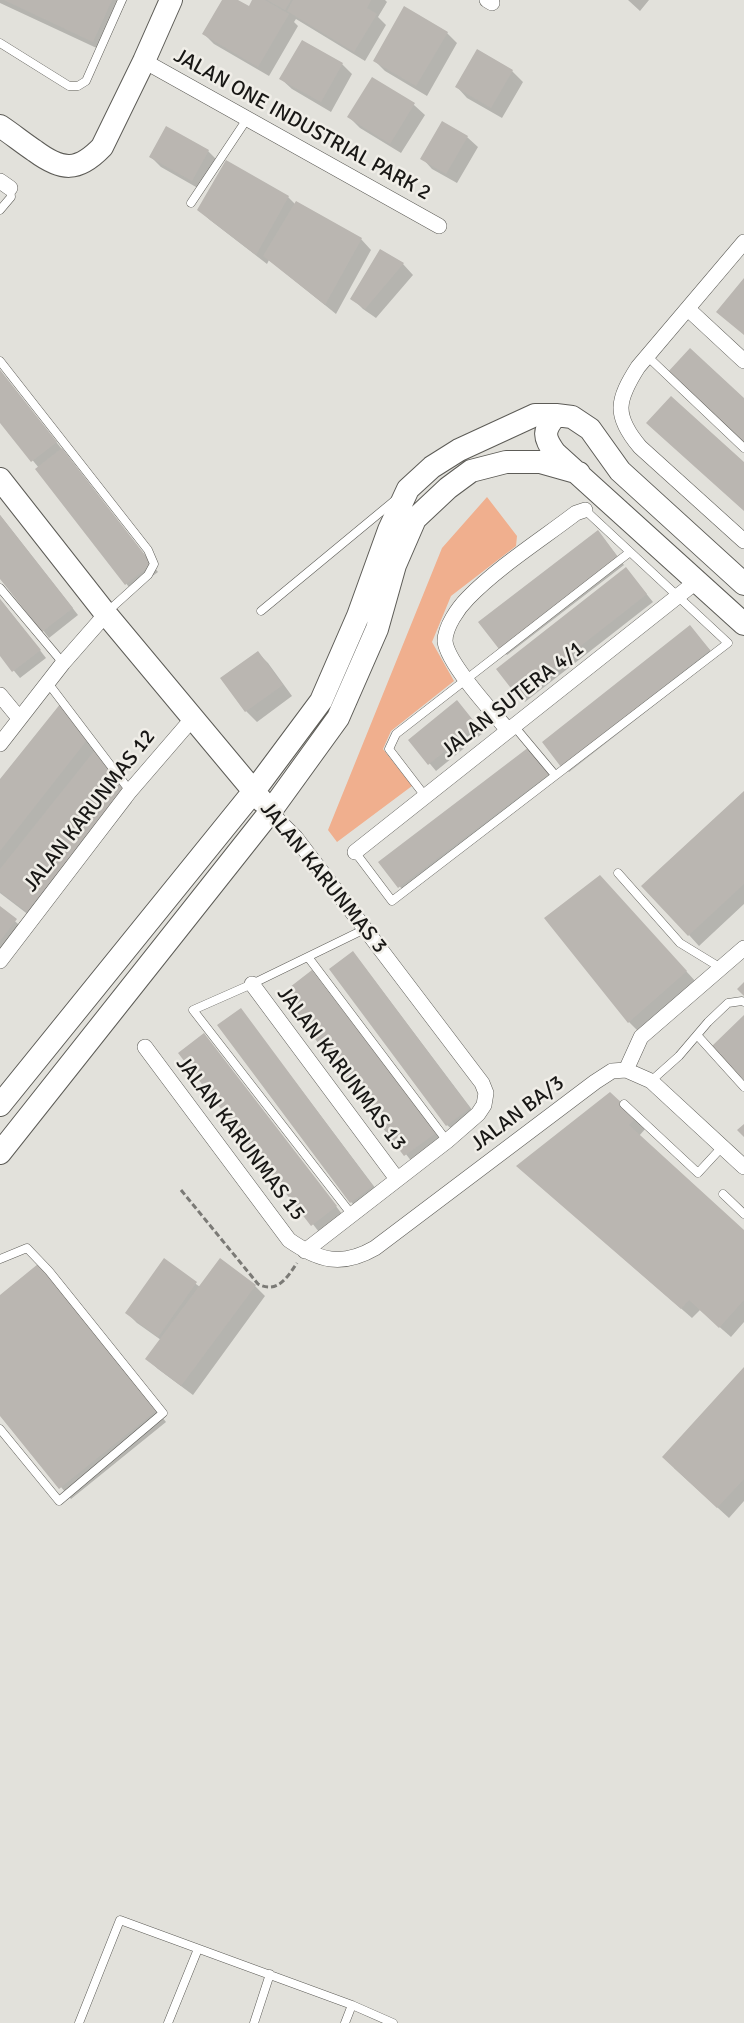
<!DOCTYPE html>
<html>
<head>
<meta charset="utf-8">
<style>
	body { margin:0 }
	canvas { display:block; background:#e2e1db }
</style>
</head>
<body>
<canvas width="744" height="2023"></canvas>
<script>
const ctx = document.querySelector('canvas').getContext('2d');
ctx.lineJoin = 'round';
function paint(path, color) { ctx.fillStyle = color; ctx.fill(path, 'evenodd'); }
function trace(path, color, width, dash) { ctx.strokeStyle = color; ctx.lineWidth = width; ctx.lineCap = dash ? 'butt' : 'round'; ctx.setLineDash(dash || []); ctx.stroke(path); }
function drawText(font, color, halo, rows, align = 'center') {
  ctx.font = font + ' Signika,sans-serif'; ctx.lineWidth = 5; ctx.setLineDash([]); ctx.textBaseline = 'middle'; ctx.strokeStyle = halo; ctx.fillStyle = color; for (const [text, x, y, turn = 0] of rows) {
    ctx.save(); ctx.translate(x, y); ctx.rotate((+turn || 0) * Math.PI / 180); ctx.textAlign = isNaN(turn) ? turn : align; if (halo) ctx.strokeText(text, 0, 0); ctx.fillText(text, 0, 0); ctx.restore();
  }
}
paint(new Path2D(`
	M487,497L517,536L516,546L451,596L432,642L454,681L391,731L383,749L412,786L337,842L328,830L442,548Z`), '#f0af8e');
paint(new Path2D(`
	M0,0H127L103,51L0,3Z
	M223,0H235L249,8L254,0H385L387,2L378,17L386,25L365,61L296,19L294,22L298,26L269,76L214,44L204,34Z
	M628,0H649L640,11Z
	M447,33L457,43L427,96L385,71L375,61Z
	M342,64L352,74L331,112L292,89L281,79Z
	M512,71L523,82L502,118L467,98L457,87Z
	M414,105L425,115L401,153L360,128L349,117Z
	M167,128L208,151L219,162L203,191L161,167L151,157Z
	M467,137L478,147L457,183L432,169L422,158Z
	M288,197L296,205L361,239L371,250L336,314L269,260L267,264L210,220L199,210Z
	M380,251L403,264L413,275L376,318L363,309L352,298Z
	M0,370L158,572L132,591L37,470L39,468L0,421Z
	M0,515L78,615L49,638L0,576Z
	M604,539L624,565L507,655L500,648Z
	M632,576L653,602L525,702L498,669Z
	M0,599L46,658L20,678L0,654Z
	M690,627L716,657L569,772L562,766Z
	M258,653L268,663L292,696L257,722L246,711L222,678Z
	M61,705L106,763L132,802L38,922L0,893V781Z
	M463,709L483,733L436,771L410,740Z
	M536,756L555,781L406,894L380,862Z
	M744,793V904L699,946L689,935Z
	M610,887L696,982L640,1033L629,1022L546,918Z
	M0,908L26,931L0,966Z
	M359,960L476,1115L454,1131L447,1125Z
	M318,979L441,1140L412,1162L283,994Z
	M241,1010L379,1193L358,1209L351,1202Z
	M204,1035L342,1214L319,1232L180,1053Z
	M610,1094L646,1128L639,1136L744,1232V1322L731,1337L700,1310L692,1318L529,1176Z
	M164,1260L200,1287L255,1286L265,1296L193,1395L158,1369L147,1359L161,1340L137,1323L127,1313Z
	M48,1277L166,1422L71,1499L0,1414V1297Z
	M744,1369V1501L729,1518L674,1468Z`), '#0003');
paint(new Path2D(`
	M4,0H112L93,42Z
	M222,0H238L249,6L252,0H265L289,14L258,67L202,34Z
	M267,0H291L285,10Z
	M293,0H371L367,8L377,14L354,52L287,11Z
	M404,6L448,32L416,86L373,61Z
	M302,40L343,63L321,102L279,79Z
	M477,49L513,70L491,108L455,87Z
	M372,77L415,103L390,144L347,117Z
	M442,121L468,136L446,174L420,159Z
	M166,126L209,150L192,181L149,157Z
	M226,160L289,196L256,255L197,210Z
	M296,201L362,238L325,305L263,256Z
	M380,249L404,263L365,309L350,299Z
	M744,278V335L716,312Z
	M690,348L744,398V444L667,373Z
	M0,370L57,442L31,462L0,423Z
	M671,396L744,462V511L646,423Z
	M62,448L152,564L125,585L35,469Z
	M0,515L73,608L42,632L0,579Z
	M598,530L618,557L499,649L478,622Z
	M626,567L647,594L517,696L496,669Z
	M0,599L41,650L12,672L0,656Z
	M690,625L710,650L561,767L542,742Z
	M258,651L283,685L245,712L220,678Z
	M457,700L477,725L428,765L408,740Z
	M61,703L87,740L0,851V779Z
	M529,747L549,774L398,888L378,862Z
	M95,750L123,790L27,912L0,892V869Z
	M744,791V884L688,936L641,886Z
	M600,875L687,971L628,1023L544,918Z
	M0,906L17,919L0,941Z
	M353,951L470,1108L446,1126L329,969Z
	M312,970L436,1133L404,1156L281,994Z
	M744,982V996L737,989Z
	M241,1008L373,1186L350,1203L217,1025Z
	M744,1015V1080L712,1046Z
	M204,1033L337,1206L311,1226L178,1053Z
	M610,1092L637,1117L629,1125L744,1230V1300L719,1328L689,1300L681,1309L516,1166Z
	M744,1124V1137L737,1130Z
	M164,1258L197,1282L158,1337L125,1313Z
	M220,1258L256,1285L181,1386L145,1359Z
	M38,1264L157,1410L59,1489L0,1416V1295Z
	M744,1367V1479L717,1508L662,1457Z`), '#bab6b1');
const lane = new Path2D(`
	M0,43L69,86H78L86,81L122,0
	M191,203L247,119
	M0,210L11,197L10,188
	M647,356L744,448
	M0,361L148,550L154,564L148,575L107,612
	M0,588L63,663
	M261,611L394,501
	M48,683L130,791
	M514,726L555,775
	M425,796L389,749L396,734L630,552
	M355,852L392,901L728,643L585,510
	M618,873L680,943L721,968
	M308,957L447,1141
	M697,1035L744,1087
	M651,1081L679,1056L708,1022L728,1003L742,1001L744,1002
	M624,1104L698,1173L722,1147
	M723,1194L744,1214
	M352,1215L193,1010L252,984L365,929
	M0,1259L27,1248L49,1271L163,1413L59,1501L0,1429
	M79,2023L120,1920L352,2005L393,2023
	M168,2023L198,1949
	M254,2023L270,1974
	M345,2023L352,2005`);
const street = new Path2D(`
	M487,0L492,3
	M144,61L439,226
	M0,181L10,188
	M744,242L638,367C617,400 613,415 640,447L744,541
	M688,309L744,361
	M0,695L19,718
	M508,730C493,713 447,663 445,641C445,627 458,608 468,598C498,567 542,539 576,513L585,510
	M0,744L63,663L106,614
	M270,812L296,838L482,1083L486,1093L484,1105L478,1114L447,1141L305,1251
	M355,852L697,581
	M0,961L130,791L193,718
	M252,984L397,1179
	M145,1047L289,1240C319,1261 342,1267 375,1248L595,1082L612,1071L626,1070L651,1081L744,1167
	M626,1070L641,1037L744,948`);
const secondary = new Path2D(`
	M0,126C12,134 23,143 35,151C62,171 78,172 102,147L144,61L171,0
	M556,415C543,431 543,436 555,453L744,624
	M0,479L106,614L262,801
	M0,1105L254,791L321,701L358,616L389,530L408,489L432,467L459,450L535,415H556L572,417L590,429L620,471L744,584
	M0,1153L270,812L338,718L377,629L395,565L415,519L448,488L471,471L506,462H540L579,473`);
trace(lane, '#5d5c57', 9);
trace(street, '#5d5c57', 16);
trace(secondary, '#5d5c57', 24);
trace(new Path2D(`
	M181,1190L258,1284C277,1294 287,1278 297,1263`), '#7b7a76', 3, [6, 3]);
trace(lane, '#fff', 8);
trace(street, '#fff', 15);
trace(secondary, '#fff', 22);
drawText('21px', '#181715', '#f0eee8', [
	["JALAN ONE INDUSTRIAL PARK 2",302,125,29],
	["JALAN SUTERA 4/1",513,700,-38],
	["JALAN KARUNMAS 12",90,811,-52],
	["JALAN KARUNMAS 3",323,878,51],
	["JALAN KARUNMAS 13",341,1069,53],
	["JALAN BA/3",518,1114,-37],
	["JALAN KARUNMAS 15",240,1139,53]
]);
</script>
</body>
</html>
